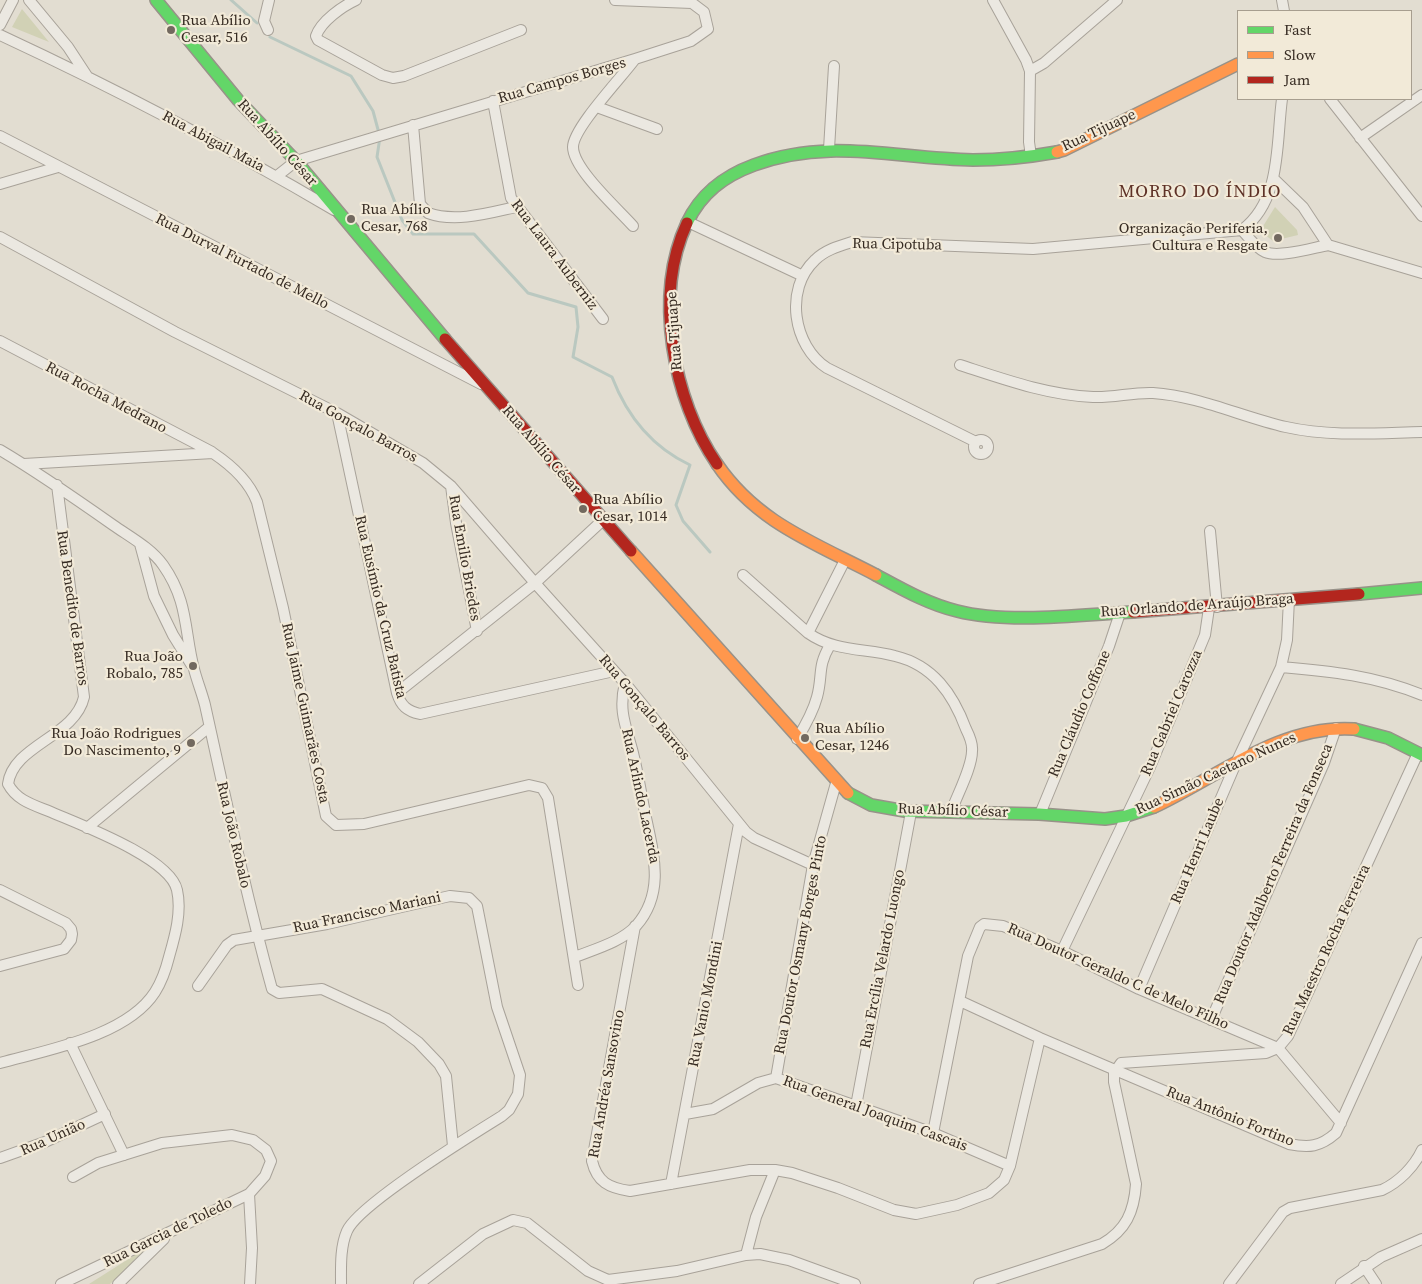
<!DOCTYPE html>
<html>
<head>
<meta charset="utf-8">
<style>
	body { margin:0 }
	#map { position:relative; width:1422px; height:1284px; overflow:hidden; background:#e2ddd1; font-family:"Source Serif 4",serif }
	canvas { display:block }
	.legend { position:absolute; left:1237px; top:10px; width:175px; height:90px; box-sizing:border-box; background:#f2ead8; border:1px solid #a79e8f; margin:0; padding:6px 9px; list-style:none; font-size:15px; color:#362b22 }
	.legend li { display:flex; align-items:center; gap:10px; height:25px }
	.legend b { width:25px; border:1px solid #a79e8f }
</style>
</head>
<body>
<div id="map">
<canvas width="1422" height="1284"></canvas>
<ul class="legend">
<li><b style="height:6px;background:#63d668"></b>Fast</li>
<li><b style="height:6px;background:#ff974d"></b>Slow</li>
<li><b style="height:6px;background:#b3261e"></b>Jam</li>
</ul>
</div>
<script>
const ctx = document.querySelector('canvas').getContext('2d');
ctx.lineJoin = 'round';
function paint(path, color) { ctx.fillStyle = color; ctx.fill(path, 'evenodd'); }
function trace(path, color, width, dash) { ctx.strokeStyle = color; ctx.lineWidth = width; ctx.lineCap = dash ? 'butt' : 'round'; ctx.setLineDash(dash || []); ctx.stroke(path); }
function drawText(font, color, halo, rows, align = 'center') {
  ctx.font = font + ' "Source Serif 4",serif'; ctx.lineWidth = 4.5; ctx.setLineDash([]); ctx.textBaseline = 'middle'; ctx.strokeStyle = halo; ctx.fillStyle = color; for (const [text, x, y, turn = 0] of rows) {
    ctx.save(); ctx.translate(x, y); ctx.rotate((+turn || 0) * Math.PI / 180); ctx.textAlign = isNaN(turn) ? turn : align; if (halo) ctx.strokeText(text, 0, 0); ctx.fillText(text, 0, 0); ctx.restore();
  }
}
paint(new Path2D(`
	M22,9L49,42L12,27Z
	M1275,207L1297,230L1298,235L1273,241L1260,231Z
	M141,1251L144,1255L110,1284H89Z`), '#d1d1b5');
trace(new Path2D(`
	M231,0L257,23
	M270,37L351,76L373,111L380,137L377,157L402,220L413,234H474L528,293L576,307L578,327L573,357L612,377C627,416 652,447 690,465L676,505L683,521L710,552`), '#bac8c0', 3);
const street = new Path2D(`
	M29,0L68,47L87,76
	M356,0C343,6 321,21 316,36L318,40L382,75L393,78L404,76L521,30
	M993,0L1026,60L1030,71L1029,142L1031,156
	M1282,0L1284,11
	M0,25L13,0
	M268,30L264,21L269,0
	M0,35C114,88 225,146 334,210
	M1030,71L1044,63L1117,0
	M1330,99L1422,216
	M493,101L511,198L603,319
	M597,107L657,129
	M413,125L420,204L428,213C455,223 489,213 516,207
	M0,136L481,384
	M1360,138L1422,95
	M829,149L834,66
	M277,176L296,161L635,59L691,41L708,29L704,12L692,3L615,0
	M1274,179L1303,207L1328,245L1422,273
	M0,184L58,167
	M688,222L803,276
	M633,226C618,209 573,169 573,147C573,128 622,77 635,59
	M1242,230C1248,237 1256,248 1265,252C1279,258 1312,248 1328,245
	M0,237L175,332L337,413L423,463L451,486L535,583L625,683L746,832L754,838L813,865
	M0,341L212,452
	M960,365C1003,379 1047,395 1093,397C1113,398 1133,392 1153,393C1199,396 1242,417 1286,427C1330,437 1377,433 1422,432
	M337,413L397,693C401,706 407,711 420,714L614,671
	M974 447a7 7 0 1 1 14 0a7 7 0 1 1-14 0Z
	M976,442L827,368C793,346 784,289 815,260C825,250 839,246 852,242L1033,249L1242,230C1282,200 1276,143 1282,99
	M0,450C39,473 76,499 113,525C130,537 151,548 163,565C189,602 184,631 194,669C197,681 202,693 205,705C226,800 246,895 272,989L279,993L322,989L387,1019L418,1042L439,1064L446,1076L453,1146
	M24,464L213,453C231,465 249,481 257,502L283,608L326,816L336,825L364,824L529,785L542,788L548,798L578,985
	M451,486L456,523L477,631
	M1210,531L1217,607
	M140,544L154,596L173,635L191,664
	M845,560L808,633C835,652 865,648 895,656C933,665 953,694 966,729C969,735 973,743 972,751C972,768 957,795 951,812
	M743,575L808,633
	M1281,667C1330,671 1376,676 1422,695
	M397,693L535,583L603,520
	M797,739C805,726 813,712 817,697C823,675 817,667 830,645
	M1040,814L1109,646L1120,613
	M87,828L209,727
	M0,890L66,923L71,929L72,934L71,940L64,949L0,966
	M635,926L592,1161C597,1182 609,1188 630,1191L750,1170H775L792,1173L838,1188L894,1210L916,1214L957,1205L989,1193L1004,1180L1010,1166L1040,1038
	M1062,951L1150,767L1205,635L1209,608
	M575,957C595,949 621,942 636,926C666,892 653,852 645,813C641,793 638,773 633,753C626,726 618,711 625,683
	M198,986L227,945L234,940L327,924L450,896L469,898L477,906L497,1007L520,1075L518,1094L509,1110L502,1116C473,1134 358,1205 347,1231C340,1247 341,1267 341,1284
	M1139,989L1236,763L1281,667L1287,640L1289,599
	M960,1001L1040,1038L1289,1144C1309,1148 1320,1147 1336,1133L1422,943
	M1211,1020L1324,763L1336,728
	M70,1043L124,1155
	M0,1063C47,1050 127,1036 155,992C162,981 166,969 169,957C175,936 182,912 177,890C170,858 81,825 51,812C34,805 17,801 8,784C13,745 75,737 84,697L57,485
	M776,1078L813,865L836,783
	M856,1106L911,812
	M685,1114L713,1109L758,1083L776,1078L933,1133L1010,1166
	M933,1133L968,956L980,927L984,924L1003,926L1062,951L1139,989L1278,1048L1341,1123
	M0,1158L45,1142L105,1114
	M73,1177L98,1163L162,1143L232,1135L253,1140L266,1150L271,1161L265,1176L249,1194L252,1248L250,1284
	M671,1184L739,824
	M746,1255L756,1217L775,1170
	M1364,1266L1376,1284
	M61,1284L249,1194
	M118,1284L164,1239
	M419,1284L483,1234L513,1220L527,1223L588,1271L608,1280L677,1271L746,1255L760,1254L789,1260L855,1284
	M979,1284L1102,1244C1126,1230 1134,1212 1136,1184L1114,1082V1073L1121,1063L1266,1053L1278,1048L1288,1036L1418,753
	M1229,1284L1283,1212L1290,1208L1382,1190C1399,1182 1414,1167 1422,1150
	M1341,1284L1381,1257L1422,1239`);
const fast = new Path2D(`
	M156,0L238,100L296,161L445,339
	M687,223C701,193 724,176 754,165C829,137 897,159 973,160C1001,160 1029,157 1057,152
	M876,575C902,589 928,604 957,611C1007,624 1080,615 1133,612
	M1359,594L1422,588
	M1354,729L1388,738L1422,755
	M848,793L871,805L905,811L1039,814L1105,819L1126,816L1154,807`);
const slow = new Path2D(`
	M1057,152L1064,150L1238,64
	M717,464C757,523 815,543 876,575
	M631,551L848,793
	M1154,807C1218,777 1280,724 1354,729`);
const jam = new Path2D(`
	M687,223C653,296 673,400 717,464
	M445,339L631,551
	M1133,612L1359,594`);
trace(street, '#a8a299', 12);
trace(fast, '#989289', 14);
trace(slow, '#989289', 14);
trace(jam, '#989289', 14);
trace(street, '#ebe8e1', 10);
trace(fast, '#63d668', 11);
trace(slow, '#ff974d', 11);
trace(jam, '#b3261e', 11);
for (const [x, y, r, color] of [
	[171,30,5,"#72695f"],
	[351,219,5,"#72695f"],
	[1278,238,5,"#72695f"],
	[583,509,5,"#72695f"],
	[193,666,5,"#72695f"],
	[805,738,5,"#72695f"],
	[191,743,5,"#72695f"]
]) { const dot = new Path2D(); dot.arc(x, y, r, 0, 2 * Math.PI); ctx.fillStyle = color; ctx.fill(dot); trace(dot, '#f2ead8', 2); }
drawText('15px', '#362b22', '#f2ead8', [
	["Rua Abílio",181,21],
	["Cesar, 516",181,38],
	["Rua Abílio",361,210],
	["Cesar, 768",361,227],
	["Organização Periferia,",1268,229,"right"],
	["Cultura e Resgate",1268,246,"right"],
	["Rua Abílio",593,500],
	["Cesar, 1014",593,517],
	["Rua João",183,657,"right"],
	["Robalo, 785",183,674,"right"],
	["Rua Abílio",815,729],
	["Cesar, 1246",815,746],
	["Rua João Rodrigues",181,734,"right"],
	["Do Nascimento, 9",181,751,"right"]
], 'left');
drawText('15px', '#362b22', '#f2ead8', [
	["Rua Campos Borges",562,81,-16],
	["Rua Tijuape",1099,131,-25],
	["Rua Abigail Maia",213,142,28],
	["Rua Abílio César",277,143,48],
	["Rua Cipotuba",897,245,1],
	["Rua Laura Auberniz",554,255,53],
	["Rua Durval Furtado de Mello",242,262,27],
	["Rua Tijuape",675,331,-94],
	["Rua Rocha Medrano",106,398,28],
	["Rua Gonçalo Barros",358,427,29],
	["Rua Abílio César",541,450,49],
	["Rua Emilio Briedes",464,558,80],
	["Rua Orlando de Araújo Braga",1197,606,-4],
	["Rua Eusímio da Cruz Batista",380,607,77],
	["Rua Benedito de Barros",72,608,82],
	["Rua Gonçalo Barros",644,708,50],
	["Rua Jaime Guimarães Costa",305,713,78],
	["Rua Gabriel Carozza",1172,713,-67],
	["Rua Cláudio Coffone",1080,714,-67],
	["Rua Simão Caetano Nunes",1216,774,-25],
	["Rua Arlindo Lacerda",640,796,78],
	["Rua Abílio César",953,811,2],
	["Rua João Robalo",233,835,77],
	["Rua Henri Laube",1198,851,-67],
	["Rua Doutor Adalberto Ferreira da Fonseca",1274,874,-67],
	["Rua Francisco Mariani",367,913,-12],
	["Rua Doutor Osmany Borges Pinto",801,945,-79],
	["Rua Maestro Rocha Ferreira",1327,950,-65],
	["Rua Ercília Velardo Luongo",883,959,-79],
	["Rua Doutor Geraldo C de Melo Filho",1118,977,24],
	["Rua Vanio Mondini",706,1004,-79],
	["Rua Andréa Sansovino",607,1084,-80],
	["Rua General Joaquim Cascais",875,1114,20],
	["Rua Antônio Fortino",1230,1117,22],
	["Rua União",53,1138,-24],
	["Rua Garcia de Toledo",168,1233,-26]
]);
ctx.letterSpacing = '1px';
drawText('18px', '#5e3126', '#f2ead8', [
	["MORRO DO ÍNDIO",1200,192]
]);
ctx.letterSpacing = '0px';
</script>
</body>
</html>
